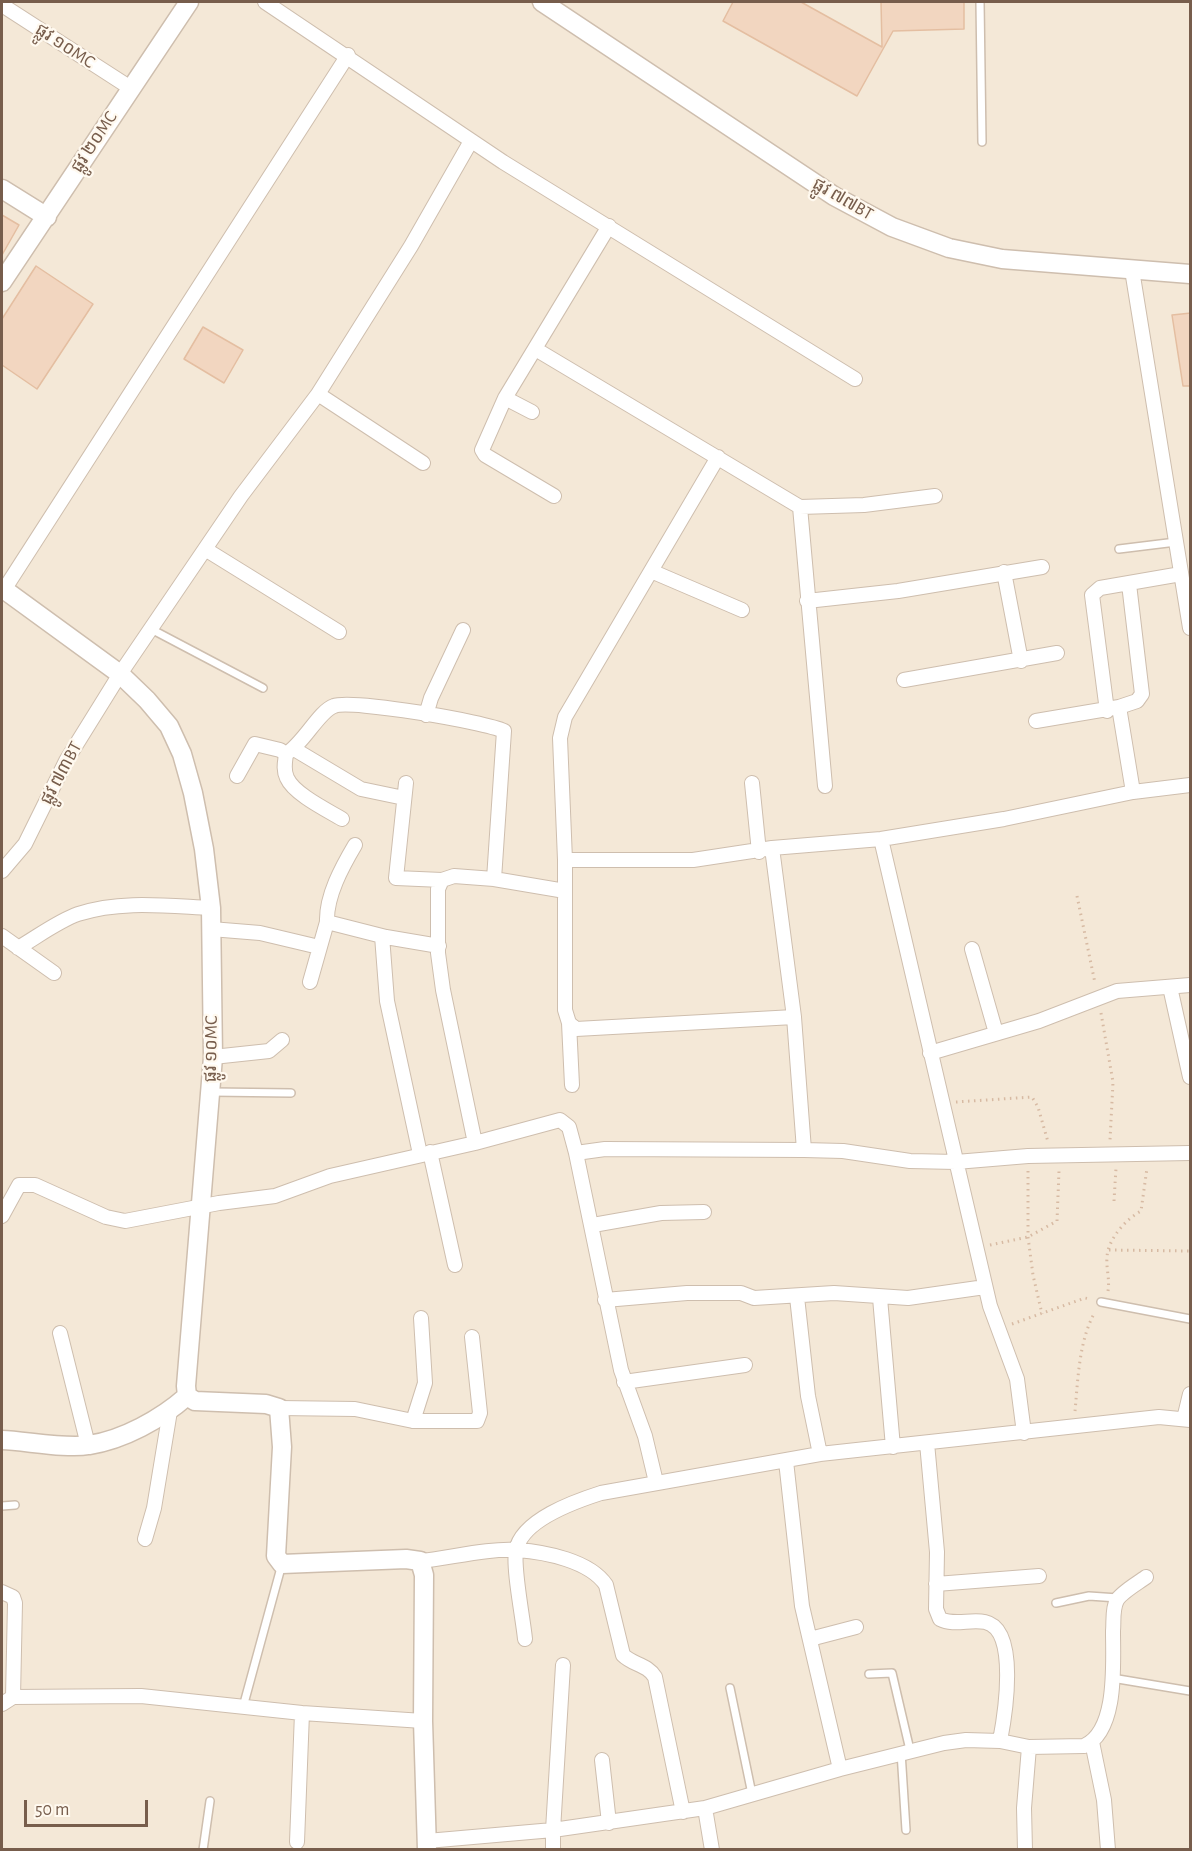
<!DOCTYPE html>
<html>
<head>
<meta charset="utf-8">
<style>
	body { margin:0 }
	#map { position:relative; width:1192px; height:1851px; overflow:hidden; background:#fcf6e8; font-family:"Alegreya Sans",sans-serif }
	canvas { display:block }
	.frame { position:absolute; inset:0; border:3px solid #775d4c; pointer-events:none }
	.scale { position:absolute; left:24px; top:1800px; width:124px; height:27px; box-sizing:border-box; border:3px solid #775d4c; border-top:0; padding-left:8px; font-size:18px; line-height:21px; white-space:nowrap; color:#775d4c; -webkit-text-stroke:4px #fff9ef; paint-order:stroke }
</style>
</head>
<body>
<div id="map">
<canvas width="1192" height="1851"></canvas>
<div class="frame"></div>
<div class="scale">50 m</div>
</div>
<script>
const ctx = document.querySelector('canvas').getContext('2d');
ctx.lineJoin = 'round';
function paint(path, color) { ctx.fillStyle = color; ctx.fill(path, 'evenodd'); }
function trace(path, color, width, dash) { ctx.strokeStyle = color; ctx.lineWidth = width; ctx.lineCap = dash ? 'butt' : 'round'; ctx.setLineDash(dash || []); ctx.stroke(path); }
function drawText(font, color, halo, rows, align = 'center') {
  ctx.font = font + ' "Alegreya Sans","Noto Sans Khmer",sans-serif'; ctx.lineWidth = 4.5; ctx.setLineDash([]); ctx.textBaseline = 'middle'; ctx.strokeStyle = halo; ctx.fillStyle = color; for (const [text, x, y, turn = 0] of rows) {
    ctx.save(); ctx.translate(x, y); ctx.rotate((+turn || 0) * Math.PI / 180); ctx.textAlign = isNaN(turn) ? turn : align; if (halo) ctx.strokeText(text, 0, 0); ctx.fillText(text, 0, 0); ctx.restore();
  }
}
paint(new Path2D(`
	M2,2H1190V1849H2Z`), '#f4e8d7');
const building = new Path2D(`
	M733,2H801L882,47L881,2H964V29L893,31L857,96L723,21Z
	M2,215L19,225L2,255Z
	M36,266L93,304L37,389L2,365V319Z
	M1191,313V386H1183L1172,315Z
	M203,327L243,350L224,383L184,359Z`);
paint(building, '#f2d6c0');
trace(building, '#e4bea1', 1.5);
const service = new Path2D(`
	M980,2L982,142
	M1119,549L1176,542
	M151,629L263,688
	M212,1092L291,1093
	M1101,1302L1190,1319
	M2,1506L15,1505
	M1056,1603L1089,1596L1118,1598
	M869,1674L892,1673L910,1750
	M1112,1678L1190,1691
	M730,1688L752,1794
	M243,1707L282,1564
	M901,1752L906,1830
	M203,1850L210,1801`);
const minor = new Path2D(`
	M265,2L503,162L855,379
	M2,5L129,87
	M1132,270L1190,628
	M537,350L800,507L825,786
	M318,394L423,463
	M505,398L532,412
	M718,457L565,717L560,738L565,860V1010L569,1023L576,1029L794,1017
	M554,496L485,455L482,450L505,398L609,226
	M800,507L864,505L935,496
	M205,549L339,632
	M651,571L742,610
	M1004,572L1021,661
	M2,593L348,55
	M807,601L898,591L1042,567
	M904,680L1057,653
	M1119,707L1137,701L1142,694L1129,584
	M1107,711L1092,595L1100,588L1181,574
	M426,715L431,698L463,630
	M1036,721L1119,707L1133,792
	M294,749L361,789L404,798
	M286,754C304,743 319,711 334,706C351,699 486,722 504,731L494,879
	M286,754C285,762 283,770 287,778C294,794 327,810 342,819
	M237,776L255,744L280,750L286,754
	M406,783L396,878L442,880L454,876L494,879L565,891
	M752,783L759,852
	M881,839L990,1306L1017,1379L1024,1433
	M772,848L794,1017L804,1150
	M565,860H693L772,848L881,839L1004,819L1133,792L1190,785
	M2,871L25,844L66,761L120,674L241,496L318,394L411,246L471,141
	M442,880L438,889V953L443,990L475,1143
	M327,922L386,937L439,946
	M211,929L260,933L319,947
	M2,936L54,973
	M382,936L387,1001L420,1154
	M18,948C37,937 58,921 78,914C121,900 167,906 211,908
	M972,949L996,1033
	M310,982L327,922C326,896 342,867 355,845
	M1170,987L1190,1077
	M569,1023L572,1085
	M930,1053L1039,1021L1117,991L1190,985
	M213,1057L269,1051L282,1040
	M430,1152L455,1265
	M576,1153L605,1149L804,1150L843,1151L910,1161L956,1162L1028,1156L1190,1153
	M2,1216L19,1185H35L106,1217L125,1221L219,1203L275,1196L330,1176L475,1143L560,1120L569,1127L576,1153L621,1370L645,1436L656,1482
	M593,1225L661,1213L704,1212
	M797,1297L808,1396L820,1454
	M880,1298L893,1447
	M605,1300L687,1293H741L754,1298L834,1293L908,1298L985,1287
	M60,1333L88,1445
	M624,1382L745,1365
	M279,1408L355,1409L413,1421H477L480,1413L472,1337
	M1184,1419L1190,1394
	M413,1421L425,1383L421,1318
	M927,1443L937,1552L936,1609L940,1619C954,1626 970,1619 985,1622C1019,1629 1005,1715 1000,1741
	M786,1461L802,1606L840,1769
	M145,1539L154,1508L170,1411
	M420,1561C450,1558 488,1548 517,1550C546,1552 590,1561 606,1585L623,1655C633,1665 647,1664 655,1677L683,1812
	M936,1584L1039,1576
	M2,1592L13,1597L15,1603L13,1697
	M525,1639C523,1618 513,1569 516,1551C521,1520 576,1501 601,1493L820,1454L1159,1417L1190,1420
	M810,1639L856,1627
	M563,1665L553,1830L705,1808L840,1769L944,1743L966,1740L1000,1741L1029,1747L1084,1746C1118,1731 1113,1663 1113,1631C1114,1621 1112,1609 1117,1600C1122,1592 1138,1583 1146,1577
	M2,1704L13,1697L141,1696L302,1713L423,1721
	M1092,1742L1104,1800L1108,1850
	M602,1760L609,1823
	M705,1808L712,1850
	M427,1841L553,1830V1850
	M297,1842L302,1713
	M1025,1850L1024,1808L1029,1747`);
const tertiary = new Path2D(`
	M542,2L834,196L892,227L949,248L1002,259L1190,274
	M2,189L47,217
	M2,282L189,2
	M2,588L120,674L147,700L169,726L182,754L193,793L204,849L211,908L213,1057L186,1386L187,1396C161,1419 123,1440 89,1445C67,1449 26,1441 2,1440
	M187,1396L195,1401L266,1404L279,1408L282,1447L276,1556L282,1564L406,1559L420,1561L424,1575L423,1721L427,1850`);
trace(service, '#cebeae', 10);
trace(minor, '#cebeae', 16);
trace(tertiary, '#cebeae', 21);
trace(new Path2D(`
	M1077,896L1095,983
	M1101,1013L1113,1082L1110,1140
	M956,1102L1032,1097L1038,1107L1048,1142
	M1028,1171V1237L1033,1275L1042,1314
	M1114,1201L1116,1168
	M990,1245L1028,1237L1057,1221L1059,1171
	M1109,1250L1190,1251
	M1108,1291C1110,1279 1106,1269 1107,1257C1108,1239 1126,1219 1141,1211L1147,1168
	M1012,1324L1085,1298L1090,1299
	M1075,1411C1078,1379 1079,1340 1095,1312`), '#d7baa3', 3, [1.5, 4.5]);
trace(service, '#fff', 7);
trace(minor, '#fff', 14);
trace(tertiary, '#fff', 18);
drawText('18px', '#775d4c', '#fff9ef', [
	["ផ្លូវ ១០MC",65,46,33],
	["ផ្លូវ ២០MC",94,142,-57],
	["ផ្លូវ ៧៧BT",843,199,30],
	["ផ្លូវ ៧៣BT",61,773,-62],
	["ផ្លូវ ១០MC",211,1049,-89]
]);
</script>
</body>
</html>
